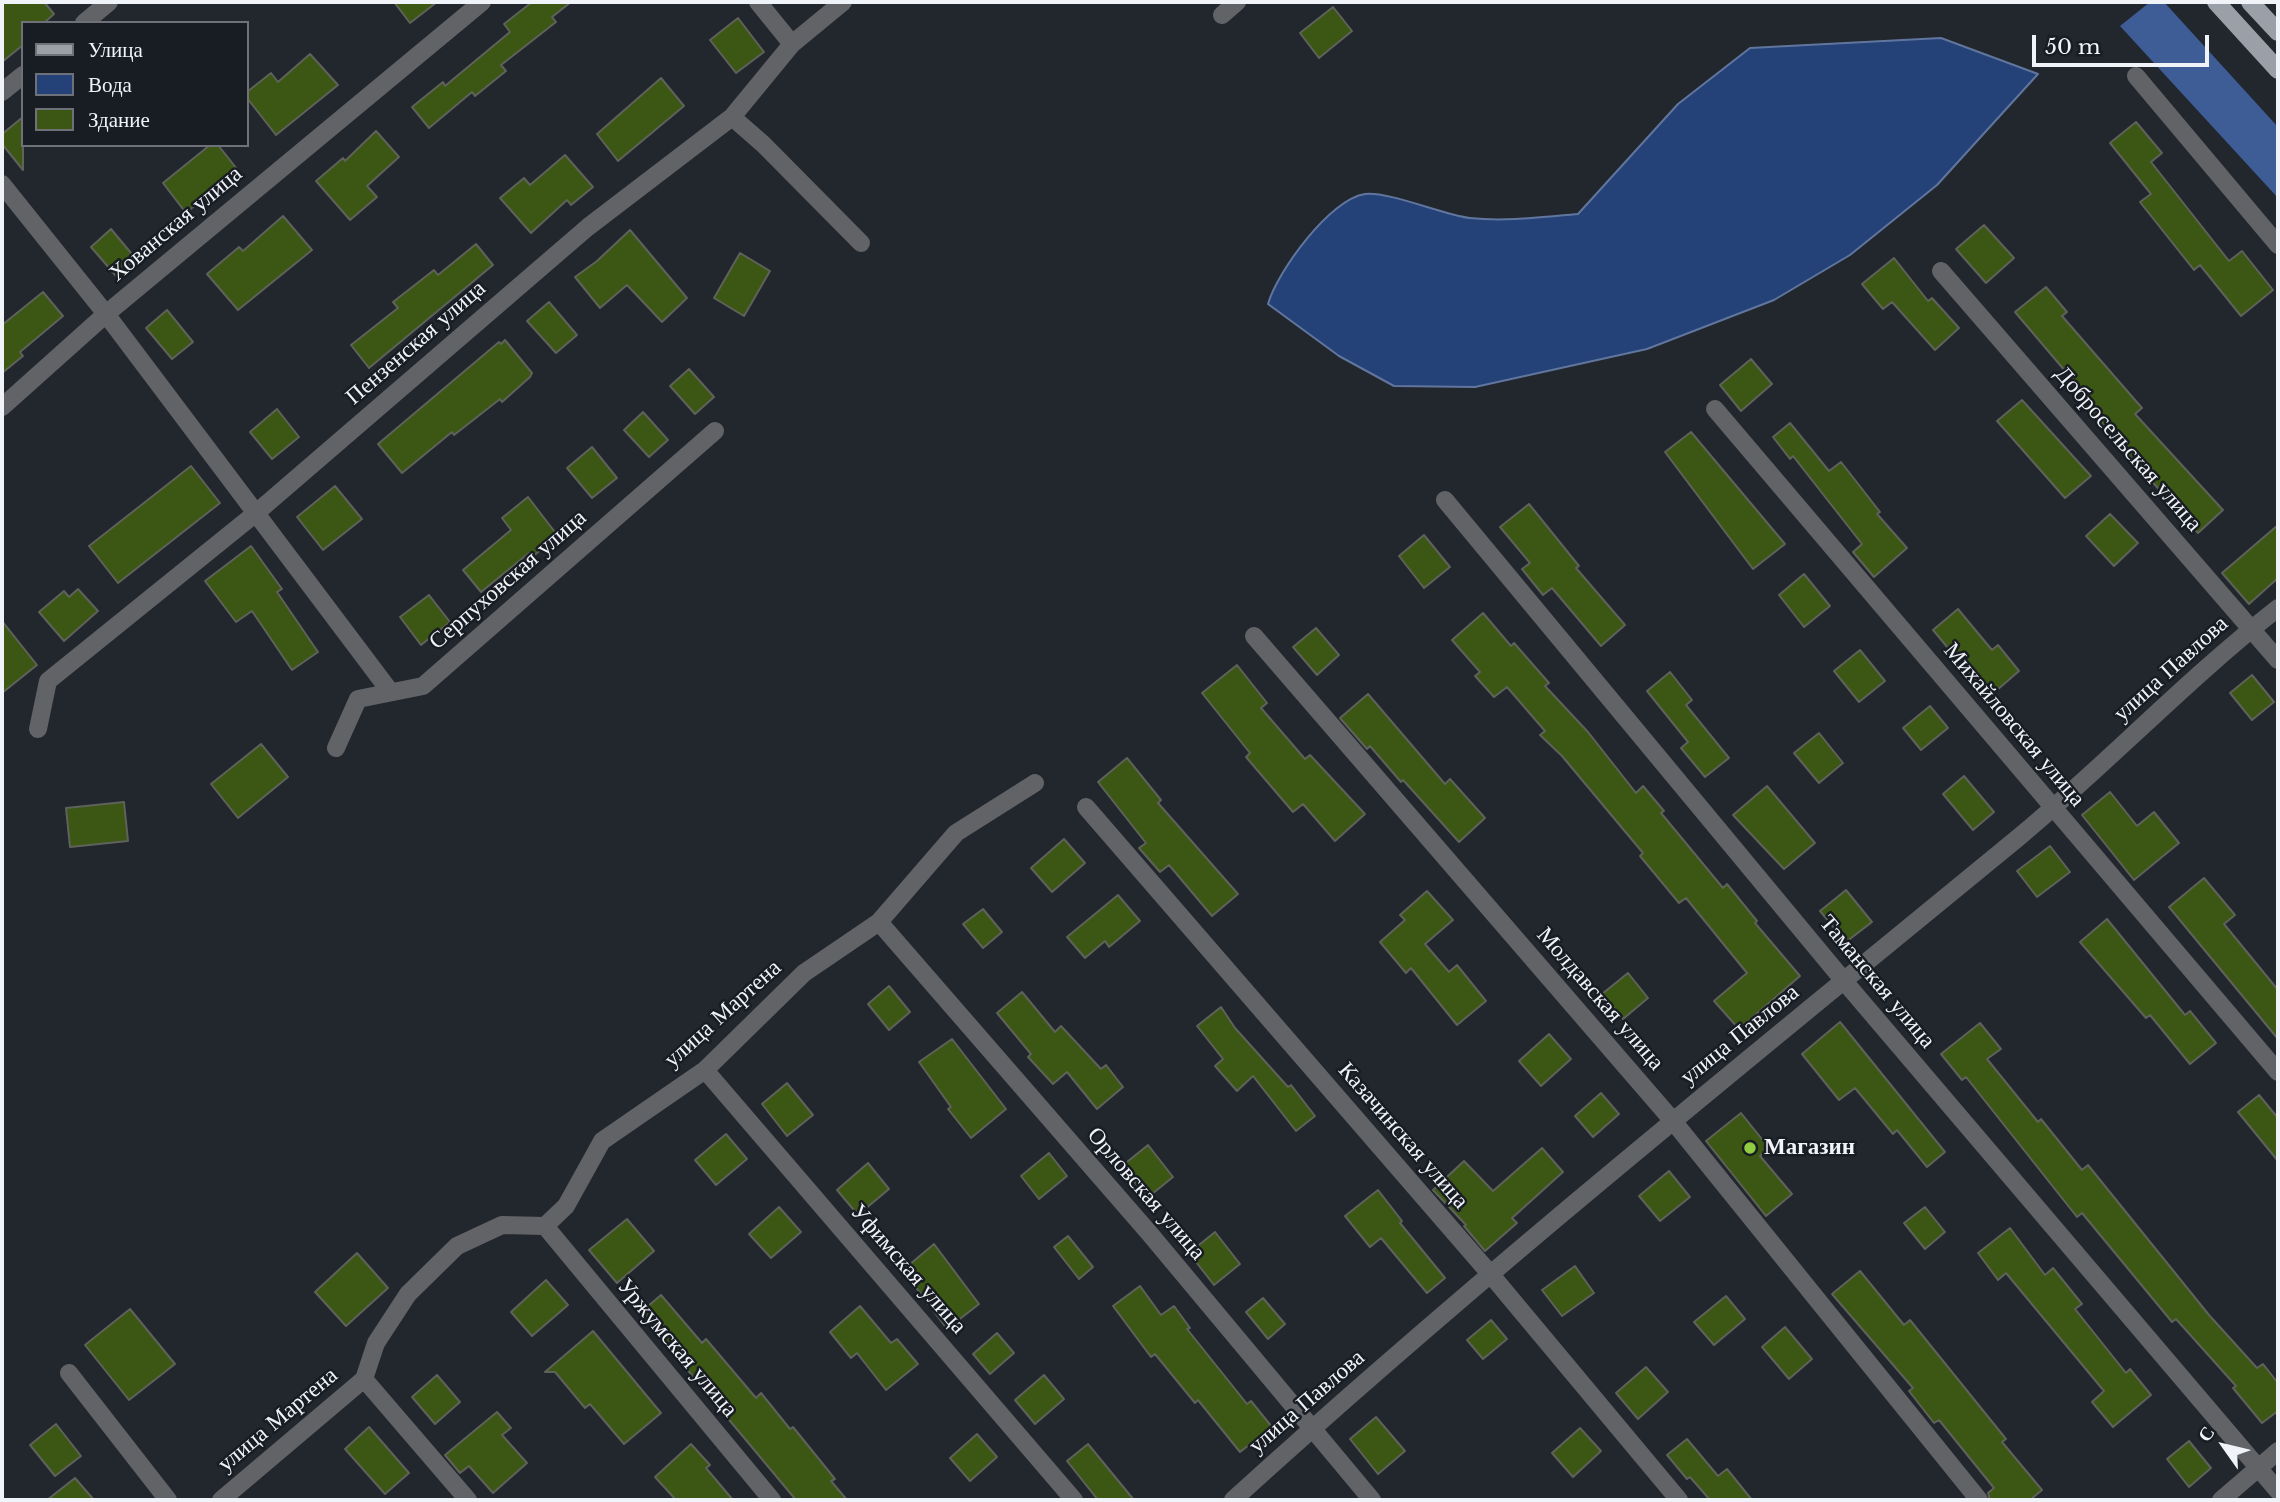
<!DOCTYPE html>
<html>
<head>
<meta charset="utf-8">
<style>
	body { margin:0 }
	#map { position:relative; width:2280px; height:1502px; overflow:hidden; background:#22262d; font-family:"Libre Baskerville",serif }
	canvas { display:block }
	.frame { position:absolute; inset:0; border:4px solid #f0f3f8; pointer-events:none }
	.legend { position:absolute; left:21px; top:21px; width:228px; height:126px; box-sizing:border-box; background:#181c23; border:2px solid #6e7278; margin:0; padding:9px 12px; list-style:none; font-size:21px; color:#f0f3f8 }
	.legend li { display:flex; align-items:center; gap:14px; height:35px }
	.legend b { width:35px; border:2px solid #6e7278 }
	.north { position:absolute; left:2189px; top:1411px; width:70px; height:70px; -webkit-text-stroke:5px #181c23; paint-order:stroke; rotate:304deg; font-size:19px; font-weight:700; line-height:28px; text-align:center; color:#f0f3f8 }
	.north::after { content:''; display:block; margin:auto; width:24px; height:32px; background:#f0f3f8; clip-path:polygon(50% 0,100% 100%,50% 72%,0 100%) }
	.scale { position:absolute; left:2032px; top:35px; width:177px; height:32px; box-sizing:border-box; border:4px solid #f0f3f8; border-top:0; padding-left:9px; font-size:21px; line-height:24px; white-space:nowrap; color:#f0f3f8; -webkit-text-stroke:5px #181c23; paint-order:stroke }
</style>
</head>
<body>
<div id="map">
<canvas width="2280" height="1502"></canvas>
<div class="frame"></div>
<ul class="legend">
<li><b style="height:9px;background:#9ba0a8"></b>Улица</li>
<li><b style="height:19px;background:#244178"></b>Вода</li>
<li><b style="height:19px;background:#3b5713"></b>Здание</li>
</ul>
<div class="north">С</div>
<div class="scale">50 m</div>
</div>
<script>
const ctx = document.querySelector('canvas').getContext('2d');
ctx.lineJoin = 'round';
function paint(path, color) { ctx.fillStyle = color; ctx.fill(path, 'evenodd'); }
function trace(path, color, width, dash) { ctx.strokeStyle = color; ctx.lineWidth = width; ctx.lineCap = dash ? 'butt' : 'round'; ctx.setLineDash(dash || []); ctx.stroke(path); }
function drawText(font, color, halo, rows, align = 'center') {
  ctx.font = font + ' "Libre Baskerville",serif'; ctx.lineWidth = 5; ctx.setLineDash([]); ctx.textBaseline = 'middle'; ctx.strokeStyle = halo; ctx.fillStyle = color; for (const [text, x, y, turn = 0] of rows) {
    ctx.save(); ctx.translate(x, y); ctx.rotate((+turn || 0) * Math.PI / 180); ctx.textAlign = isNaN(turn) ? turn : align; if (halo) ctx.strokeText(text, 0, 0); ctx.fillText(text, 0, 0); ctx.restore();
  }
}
paint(new Path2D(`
	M2150,2H2164L2278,127V198L2120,26Z`), '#3e5c96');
const water = new Path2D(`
	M1941,38L2038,74L1937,185L1850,255L1774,300L1647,349L1475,387L1394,386L1339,356L1268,304C1277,272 1330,199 1365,194C1388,191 1444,215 1470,218C1505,222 1543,217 1578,214L1678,104L1750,48Z`);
paint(water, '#244178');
trace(water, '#61769e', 2);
const building = new Path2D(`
	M2,2H44L54,14L44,23H23V45L2,62Z
	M394,2H437L410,23Z
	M532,2H571L552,17L556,22L501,65L506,71L475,96L472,92L429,128L412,107L443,82L445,86L510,32L504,24Z
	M1333,7L1352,31L1319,58L1300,33Z
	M738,18L764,52L736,73L710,40Z
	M310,54L338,85L276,135L247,98V92L271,73L278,82Z
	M661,78L684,106L618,161L597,134Z
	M23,117V170L2,144V134Z
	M2136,122L2162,153L2151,162L2229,261L2242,251L2273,290L2241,316L2200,265L2194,270L2140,202L2151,194L2110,143Z
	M376,131L399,157L367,186L377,197L350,220L316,181L343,158L345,161Z
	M210,145H218L237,169L186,213L163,183Z
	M565,155L593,187L571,205L567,200L531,233L500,198L524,178L530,185Z
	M283,216L312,250L238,310L207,274L239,247L243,251Z
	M1984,225L2014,258L1986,283L1956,249Z
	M111,229L136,259L116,276L91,247Z
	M630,230L687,298L662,322L627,285L600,308L575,277L597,261Z
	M476,244L493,265L369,368L351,345L398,308L393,302L434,270L438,275Z
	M740,253L770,271L744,316L714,298Z
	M1894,258L1928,301L1932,298L1959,328L1935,350L1892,302L1883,309L1862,284Z
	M2046,287L2067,312L2062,316L2142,408L2135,414L2223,510L2198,533L2122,448L2090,408L2094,405L2015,312Z
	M43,292L63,316L20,352L23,356L2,373V325Z
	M549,302L577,335L556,353L527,321Z
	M167,310L193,342L172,359L146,328Z
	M505,340L532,373L530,377L502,402L500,399L454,435L452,432L402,473L378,444L499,342L501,344Z
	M1751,359L1772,384L1741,411L1720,385Z
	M689,369L714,397L695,414L670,386Z
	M2022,400L2091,476L2065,498L1997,421Z
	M277,409L299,437L272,459L250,432Z
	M643,412L668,440L649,457L624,430Z
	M1790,423L1829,471L1841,462L1880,512L1877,514L1907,548L1874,577L1853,552L1862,544L1793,456L1790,459L1773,437Z
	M1691,432L1785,544L1753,569L1665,452Z
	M592,447L617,478L592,498L567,468Z
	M191,466L220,503L118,583L89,546Z
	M335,486L362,519L323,550L297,517Z
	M528,497L558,536L532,557L529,553L481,592L463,570L511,530L502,518Z
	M1529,504L1579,566L1576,568L1625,625L1601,646L1552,588L1543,595L1522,569L1530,563L1500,527Z
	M2110,514L2138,543L2114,566L2086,536Z
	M2278,525V578L2249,604L2222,573Z
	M1424,535L1450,567L1424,588L1399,556Z
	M251,546L282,589L277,592L318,652L292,670L252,611L236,622L205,581Z
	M1804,574L1830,606L1804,627L1779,595Z
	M78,589L98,611L64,641L39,612L64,591L69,597Z
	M429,595L450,622L421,645L400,617Z
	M1958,609L1992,650L1998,645L2019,671L1989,697L1933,630Z
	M1483,613L1511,646L1514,643L1549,683L1545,686L1588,732L1636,793L1643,786L1664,811L1661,813L1723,888L1727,884L1757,921L1755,923L1800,976L1739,1029L1714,1001L1747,973L1686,898L1679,903L1640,856L1643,853L1562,756L1540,735L1545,731L1507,687L1494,697L1475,676L1480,672L1452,640Z
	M2,621L37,665L2,693Z
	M1316,628L1339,655L1317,675L1293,647Z
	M1860,650L1885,681L1859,702L1834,671Z
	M1237,665L1267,703L1261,708L1305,759L1310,755L1365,814L1335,841L1303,804L1293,812L1246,757L1250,753L1202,693Z
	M1670,672L1692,700L1686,705L1729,758L1705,777L1681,748L1688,742L1647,691Z
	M2252,675L2274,702L2252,720L2230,693Z
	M1368,694L1445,784L1450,779L1485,818L1459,842L1403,780L1401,782L1370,746L1367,749L1340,718Z
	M1930,706L1948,728L1921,750L1903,728Z
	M1819,733L1843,763L1819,783L1794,753Z
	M261,744L288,777L238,818L211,784Z
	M1127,758L1161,800L1158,803L1238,894L1212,916L1169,865L1160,872L1139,848L1146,843L1098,782Z
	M1964,776L1994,812L1973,830L1943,794Z
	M1767,786L1815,843L1784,869L1733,815Z
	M2110,792L2137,826L2154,812L2179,843L2134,880L2082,815Z
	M124,802L128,841L70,847L66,808Z
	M1064,839L1085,863L1052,892L1031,868Z
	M2050,846L2070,872L2037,897L2017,871Z
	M2204,878L2235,915L2224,924L2278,990V1039L2169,907Z
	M1846,890L1872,922L1846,942L1820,911Z
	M1427,891L1453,920L1425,944L1449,972L1457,965L1486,1001L1457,1025L1411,968L1406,973L1380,942L1405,920L1400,915Z
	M1118,895L1140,921L1109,947L1105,941L1085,958L1067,937Z
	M983,909L1002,932L983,948L963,924Z
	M2107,919L2185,1015L2190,1011L2216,1043L2190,1064L2150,1015L2146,1018L2080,942Z
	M1628,973L1648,998L1623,1019L1602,994Z
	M889,986L910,1012L889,1030L868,1004Z
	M1022,992L1055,1032L1061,1026L1101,1069L1106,1065L1123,1087L1097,1109L1067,1072L1053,1084L1028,1057L1031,1054L997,1013Z
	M1221,1007L1235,1028L1288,1087L1291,1085L1315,1116L1296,1131L1253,1076L1237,1091L1215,1066L1223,1059L1197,1026Z
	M1840,1022L1945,1152L1927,1167L1897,1130L1893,1134L1855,1088L1839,1100L1802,1054Z
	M1980,1023L2001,1049L1987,1059L2038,1122L2041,1119L2082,1170L2088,1165L2209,1315L2257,1368L2263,1364L2278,1383V1411L2262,1423L2233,1388L2236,1386L2176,1319L2172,1322L2082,1213L2077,1217L1966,1077L1962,1080L1941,1054Z
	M1549,1034L1571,1059L1541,1086L1519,1061Z
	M952,1039L1006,1109L971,1138L948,1109L951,1107L919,1062Z
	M787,1083L813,1115L787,1136L762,1104Z
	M1601,1093L1619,1114L1593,1137L1575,1116Z
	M2259,1095L2278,1118V1161L2238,1112Z
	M1741,1113L1769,1148L1760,1156L1792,1194L1766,1216L1706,1141Z
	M726,1134L747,1159L716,1185L695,1160Z
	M1148,1145L1173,1177L1147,1198L1122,1166Z
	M1542,1148L1563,1172L1512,1218L1517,1223L1485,1251L1464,1226L1466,1225L1433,1190L1464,1161L1493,1191Z
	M1049,1153L1067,1176L1039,1199L1021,1176Z
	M868,1163L889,1189L858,1215L837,1190Z
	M1669,1171L1690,1197L1660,1221L1639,1196Z
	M1378,1190L1402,1221L1400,1223L1445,1278L1427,1293L1381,1238L1370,1247L1345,1216Z
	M779,1207L801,1232L771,1258L749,1234Z
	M1925,1207L1945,1232L1925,1249L1904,1223Z
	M627,1219L654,1251L617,1283L589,1250Z
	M2010,1228L2045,1275L2053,1268L2082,1304L2075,1309L2126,1373L2130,1369L2151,1395L2113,1427L2092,1402L2104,1391L2006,1273L1998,1280L1978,1253Z
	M1215,1232L1240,1264L1214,1285L1189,1253Z
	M1068,1236L1093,1267L1079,1279L1054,1247Z
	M934,1244L979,1304L947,1329L903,1270Z
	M357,1253L388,1288L346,1326L315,1292Z
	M1575,1266L1594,1293L1562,1316L1542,1290Z
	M1860,1271L1904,1325L1910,1320L2006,1439L2002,1442L2042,1490L2030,1500H1990L1988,1493L1994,1488L1939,1420L1934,1423L1909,1391L1913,1388L1832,1294Z
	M546,1280L568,1305L532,1336L511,1312Z
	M1140,1286L1161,1315L1174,1306L1190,1328L1187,1329L1247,1404L1251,1401L1272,1427L1240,1452L1198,1400L1195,1403L1155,1354L1151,1357L1113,1306Z
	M661,1295L702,1343L706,1339L756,1398L761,1393L790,1429L793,1427L835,1479L831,1481L847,1500H796L640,1313Z
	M1726,1296L1745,1319L1714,1345L1694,1322Z
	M1263,1298L1285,1324L1268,1339L1246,1312Z
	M860,1306L891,1343L897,1339L918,1364L886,1390L857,1353L851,1358L830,1332Z
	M130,1309L175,1364L129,1400L85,1345Z
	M1491,1320L1507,1339L1483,1359L1467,1340Z
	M1785,1327L1812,1359L1789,1379L1762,1347Z
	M593,1331L661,1413L624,1444L590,1404L585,1408L555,1372H545Z
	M997,1333L1014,1353L990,1374L973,1354Z
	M1646,1367L1668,1392L1638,1419L1616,1393Z
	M437,1375L460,1402L435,1424L412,1397Z
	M1044,1375L1064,1399L1035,1424L1015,1400Z
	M497,1412L511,1428L502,1435L527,1463L493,1493L469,1466L460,1473L445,1455Z
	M1376,1417L1405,1451L1378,1474L1350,1439Z
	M56,1424L81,1456L55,1476L30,1445Z
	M369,1427L409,1473L385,1494L345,1449Z
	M1580,1428L1601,1451L1573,1477L1552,1453Z
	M977,1434L997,1457L970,1481L950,1458Z
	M1687,1439L1718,1476L1727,1469L1752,1500H1710L1690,1477L1687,1479L1667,1455Z
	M2189,1441L2211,1468L2189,1487L2167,1459Z
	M691,1444L710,1465L706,1468L733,1500H676L655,1477Z
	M1088,1444L1134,1500H1098L1067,1461Z
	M75,1478L94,1500H47Z`);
paint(building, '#3b5713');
trace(building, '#5e625a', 2);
trace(new Path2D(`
	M758,2L792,44
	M1222,15L1237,2
	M84,23L109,2
	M2136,76L2278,245
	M2,92L23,75
	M732,117L763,144L861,243
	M2,184L106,314L389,690
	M1941,271L2278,660
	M2,407L106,314L482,2
	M1715,409L2278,1072
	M1445,500L1844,981L2278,1491
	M1254,636L1673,1121L1979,1500
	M38,729L48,681L256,513L588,227L732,117L792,44L843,2
	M336,748L358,699L423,686L715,431
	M1086,807L1492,1276L1679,1500
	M879,922L1150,1234L1372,1500
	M705,1070L1074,1500
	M545,1226L772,1500
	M69,1373L168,1500
	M364,1379L468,1500
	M221,1500L364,1379L376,1343L408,1294L457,1246L502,1225L545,1226L566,1206L602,1141L705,1070L804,973L879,922L956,833L1035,783
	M1233,1500C1486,1270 1755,1054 2019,837C2108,763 2187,679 2278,608
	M2221,1500L2278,1451`), '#616367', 18);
trace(new Path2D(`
	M2216,2L2278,70
	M2250,2L2278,32`), '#9ba0a8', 18);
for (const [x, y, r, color] of [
	[1750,1148,7,"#91cd40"]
]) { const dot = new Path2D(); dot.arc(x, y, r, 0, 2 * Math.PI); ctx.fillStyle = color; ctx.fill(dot); trace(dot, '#181c23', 2.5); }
drawText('23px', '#f0f3f8', '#181c23', [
	["Хованская улица",176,224,-40],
	["Пензенская улица",416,343,-41],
	["Добросельская улица",2128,449,49],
	["Серпуховская улица",508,580,-41],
	["улица Павлова",2171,669,-42],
	["Михайловская улица",2014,725,50],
	["Таманская улица",1877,982,50],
	["Молдавская улица",1600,999,49],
	["улица Мартена",723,1014,-42],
	["улица Павлова",1740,1035,-39],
	["Казачинская улица",1403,1136,49],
	["Орловская улица",1146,1194,49],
	["Уфимская улица",908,1269,49],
	["Уржумская улица",677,1348,50],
	["улица Павлова",1307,1402,-41],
	["улица Мартена",278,1420,-40]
]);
drawText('bold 23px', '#f0f3f8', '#181c23', [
	["Магазин",1764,1148]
], 'left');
</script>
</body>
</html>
